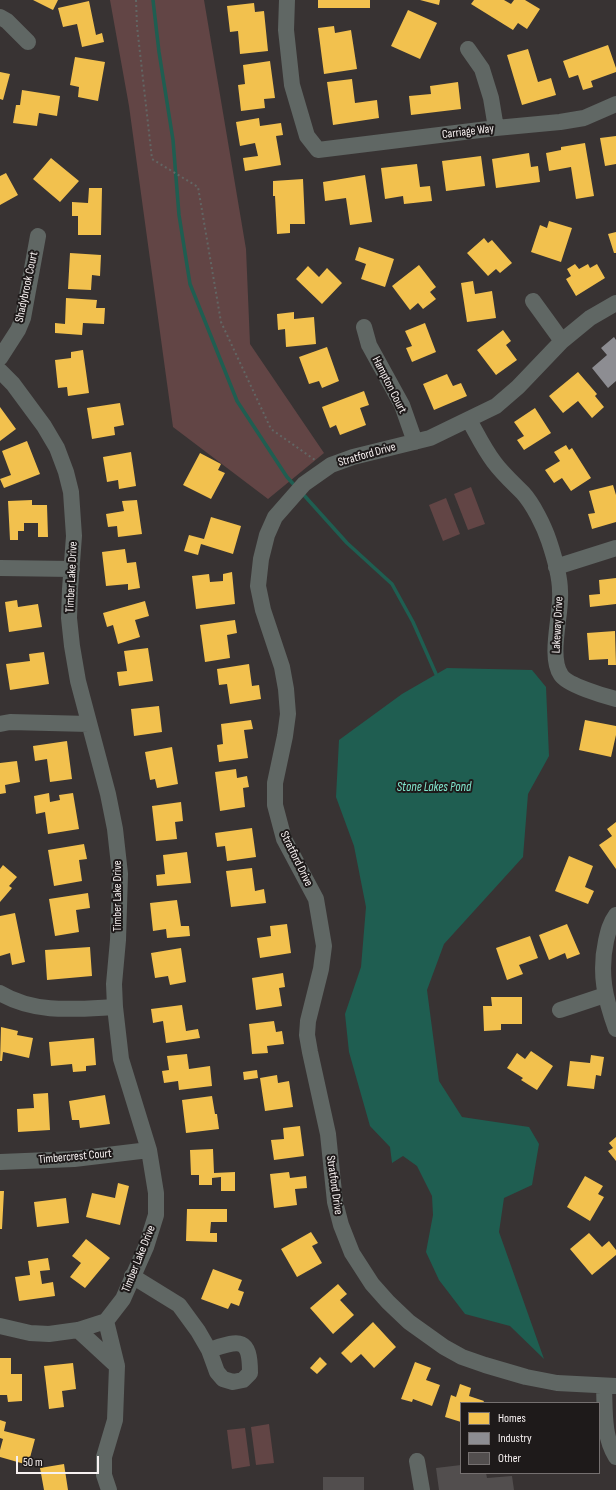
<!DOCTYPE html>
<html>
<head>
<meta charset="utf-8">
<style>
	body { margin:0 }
	#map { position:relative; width:616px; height:1490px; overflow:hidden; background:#383333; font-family:"Sofia Sans Condensed",sans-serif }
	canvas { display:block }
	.legend { position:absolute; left:460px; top:1402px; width:140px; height:72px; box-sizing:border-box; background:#1e1a1a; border:1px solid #757070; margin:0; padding:5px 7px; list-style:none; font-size:12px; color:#f7f1f1 }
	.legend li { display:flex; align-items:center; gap:8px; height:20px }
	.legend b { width:20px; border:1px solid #757070 }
	.scale { position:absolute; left:16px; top:1456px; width:83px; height:18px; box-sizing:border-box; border:2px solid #f7f1f1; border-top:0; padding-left:5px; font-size:12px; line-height:14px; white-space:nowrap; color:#f7f1f1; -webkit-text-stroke:3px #1e1a1a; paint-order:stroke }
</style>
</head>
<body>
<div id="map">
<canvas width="616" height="1490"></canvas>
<ul class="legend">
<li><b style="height:11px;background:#f2c14e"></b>Homes</li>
<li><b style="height:11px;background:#8d8d92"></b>Industry</li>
<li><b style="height:11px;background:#524e4e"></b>Other</li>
</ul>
<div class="scale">50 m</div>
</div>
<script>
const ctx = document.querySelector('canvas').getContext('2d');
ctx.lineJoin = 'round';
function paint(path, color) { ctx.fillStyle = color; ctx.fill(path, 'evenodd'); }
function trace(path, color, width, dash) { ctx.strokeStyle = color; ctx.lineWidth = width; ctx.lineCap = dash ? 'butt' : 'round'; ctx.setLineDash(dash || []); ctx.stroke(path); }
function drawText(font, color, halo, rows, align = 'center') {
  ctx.font = font + ' "Sofia Sans Condensed",sans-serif'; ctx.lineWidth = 4; ctx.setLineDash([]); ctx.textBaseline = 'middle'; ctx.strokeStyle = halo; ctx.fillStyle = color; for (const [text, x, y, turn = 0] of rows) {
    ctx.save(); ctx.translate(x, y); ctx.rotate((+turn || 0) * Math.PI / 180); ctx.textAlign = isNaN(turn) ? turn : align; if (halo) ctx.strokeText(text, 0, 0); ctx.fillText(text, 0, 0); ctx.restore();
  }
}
paint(new Path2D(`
	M110,0H204L246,249L250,344L324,453L268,499L173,427L129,106Z
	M471,487L485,524L468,530L454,494Z
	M446,498L460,534L443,541L429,505Z
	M269,1424L274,1463L256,1465L251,1427Z
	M245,1428L250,1466L232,1469L227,1430Z`), '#624545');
paint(new Path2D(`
	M447,668L532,670L546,687L549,756L528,794L523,857L444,944L427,990L439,1081L462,1117L529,1127L539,1144L532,1185L504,1198L499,1232L544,1359L510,1326L465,1314L439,1280L426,1252L433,1215L432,1196L417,1166L403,1156L392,1163L390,1147L370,1126L349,1052L345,1014L361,967L366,907L354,846L336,797L339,740L402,694Z`), '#1f5e51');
paint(new Path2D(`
	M33,0H58L53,10Z
	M318,0H370V8H318Z
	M420,0H440L439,5Z
	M474,0H504L511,4L514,0H525L540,9L527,29L518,23L513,30L471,4Z
	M89,1L96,35L102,33L104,42L82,47L77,24L63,27L58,8Z
	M254,3L255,12L264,11L268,51L240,54L238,31L230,32L227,6Z
	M408,10L437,23L420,59L391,46Z
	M334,26L335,33L351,30L357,69L324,74L318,28Z
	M608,45L616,68V72L591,81L593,87L583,90L578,75L569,78L563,61Z
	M528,49L538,82L551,78L556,95L522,105L507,55Z
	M75,57L105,62L98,101L78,97L79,87L70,85Z
	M270,61L275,98L264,99L265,108L241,111L238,85L245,84L243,65Z
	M0,72L10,74L3,100L0,99Z
	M352,79L355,103L377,100L379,118L333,125L327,82Z
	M458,82L461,109L411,115L409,96L431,94L430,86Z
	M22,90L60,96L57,116L39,113L37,126L13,123L16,105H20Z
	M259,118L260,126L281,123L283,135L276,136L281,165L245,171L243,158L258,156L255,143L240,146L236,122Z
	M616,136V164L605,166L600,138Z
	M585,143L594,196L576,199L571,167L549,171L546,153L561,150V147Z
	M529,153L531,167L538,166L540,182L496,188L492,159Z
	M481,156L485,186L446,191L442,161Z
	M51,158L79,181L60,202L33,179Z
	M417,164L420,187L430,186L432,201L404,204L403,196L385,199L381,168Z
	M6,173L18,195L0,205V176Z
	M365,175L372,222L350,225L346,198L325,201L323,182Z
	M303,179L305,224H290V233L277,234L275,196H273V181Z
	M89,188H102L101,235H78V216H72V202L88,203Z
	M549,221L572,228L561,262L531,252L540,225L547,228Z
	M616,232V253H614L608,234Z
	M484,238L488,243L492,240L512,263L500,273L496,269L488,276L467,253Z
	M359,247L394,259L385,287L361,279L366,264L355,260Z
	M70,253L101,255L100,276L92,275L91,290L68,289Z
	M575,264L579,269L588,264L590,268L597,264L605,278L576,296L566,279L571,276L567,269Z
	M419,265L436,287L430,292L436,299L423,309L418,303L410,310L392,286Z
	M308,266L319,277L327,268L342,283L322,304L296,279Z
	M473,281L475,294L492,291L496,318L467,322L461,283Z
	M66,298L97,300L96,308H105L104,324L83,323L82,335L55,333V323L65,324Z
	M294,312V319L314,317L316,344L286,347L285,329L278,330L277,314Z
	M425,323L436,352L412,362L406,348L412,346L405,331Z
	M503,330L511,341L506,345L517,360L496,375L477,350Z
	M327,347L339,381L322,388L319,381L309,384L299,357Z
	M83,350L89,393L68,396L67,387L58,388L55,360L71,358V352Z
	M578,372L597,394L595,396L604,407L592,418L578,401L563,413L549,396Z
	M447,374L453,386L461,383L467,396L434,410L423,384Z
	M364,391L369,405L360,408L366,425L340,435L336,425L330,428L322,407Z
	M120,403L124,425L114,427L115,435L92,439L87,408Z
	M0,407L16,429L0,441Z
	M535,408L551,433L524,450L517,440L524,436L514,422Z
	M27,441L40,474L4,488L0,479L11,475L2,451Z
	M566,445L569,450L572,448L591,478L571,491L562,478L554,483L545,470L560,461L554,452Z
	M131,452L136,486L119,489L118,480L107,482L103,457Z
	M200,453L221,464L218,470L225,473L211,499L183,485Z
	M613,485L616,495V522L592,529L588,514L595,513L589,491Z
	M32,500V505H47L48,537H38V523H24V531H18V540H10L8,501Z
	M137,500L142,534L118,537L117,526L108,527L106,514L124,511L122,501Z
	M211,517L241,526L233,554L201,544L198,555L184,551L189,535L204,539Z
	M125,549L127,563L136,562L140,588L128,590V584L106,586L102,552Z
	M232,572L235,604L196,609L192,576L209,574L210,582L223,581V574Z
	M616,578V604L590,607L589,595L600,594L599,580Z
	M17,600L18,607L38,604L42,627L9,632L5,602Z
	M145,601L149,616L135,620L140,637L118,644L113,625L107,627L103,613Z
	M235,620L237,633L227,635L230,658L205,662L200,625Z
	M615,631L616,665H608V659L589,660L587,633Z
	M148,648L153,681L119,686L117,672L127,671L124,651Z
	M44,652L49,684L10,690L6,664L30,661L29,654Z
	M249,664L252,686L259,685L261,699L230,704L227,684L219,685L217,669Z
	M159,706L162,732L134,736L131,709Z
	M251,720L253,729L244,730L248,758L219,762L217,745L223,744L221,724Z
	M585,720L616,726V735L611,757L579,750Z
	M67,741L72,779L50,782L47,759L35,761L33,746Z
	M172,747L178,784L157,788L155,779L150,780L145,752Z
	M17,761L20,782L5,785L6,793L0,794V763Z
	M236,769L237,778L247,776L249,787L243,788L245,807L220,811L215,772Z
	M49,793L50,802L60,800L59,795L73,793L79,829L48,834L45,812L36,814L34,796Z
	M181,802L183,821L175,822L177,839L156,841L152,806Z
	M616,822V869L599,845L612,836L607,829Z
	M252,828L256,857L227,861L225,846L217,847L215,833Z
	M84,844L87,859L79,860L82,881L54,886L48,850Z
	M187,852L191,883L157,886L156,875L165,874L163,855Z
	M569,856L593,866L585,887L594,891L588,904L555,891Z
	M3,865L17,877L9,886L12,888L0,902V869Z
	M252,868L255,891L264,889L266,903L231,907L226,871Z
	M88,893L90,908L76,910L79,932L55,936L49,899Z
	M177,900L181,926H189L190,936L167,938L166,929L153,931L150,903Z
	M15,913L25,962L12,965L10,953L0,956V916Z
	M287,924L291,953L260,958L257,938L271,936L270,926Z
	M567,924L580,954L567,959L565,953L549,960L539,935Z
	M530,936L538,958L519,965L523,974L507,980L496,948Z
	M90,947L92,976L47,980L45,950Z
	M181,948L186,982L170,985L168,976L155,978L151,953Z
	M283,973L285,987L279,988L282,1006L256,1010L252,978Z
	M491,997H522V1024H501V1030L484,1031L483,1006H492Z
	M182,1005L186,1031L198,1029L200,1038L166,1043L163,1021L153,1023L151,1009Z
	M274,1021L276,1032L282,1031L284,1044L267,1046L268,1053L252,1054L249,1024Z
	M1,1027L18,1031L17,1035L33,1038L29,1058L3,1052L2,1061H0Z
	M94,1038L96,1065L86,1066V1071L73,1072L72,1064L51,1066L49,1042Z
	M531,1051L553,1066L537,1090L521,1080L523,1078L507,1068L517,1053L525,1059Z
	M187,1054L189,1069L210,1066L212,1086L179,1090L178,1081L164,1083L162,1071L169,1070L167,1056Z
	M591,1055L604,1057L601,1076L596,1075L594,1089L567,1086L570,1061L590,1063Z
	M257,1070L258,1078L244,1080L243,1072Z
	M277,1075L278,1083L289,1081L293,1107L265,1111L260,1078Z
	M48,1093L50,1130L18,1132L17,1109L34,1108L33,1094Z
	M105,1095L110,1124L80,1128L79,1120H72L69,1101Z
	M212,1096L215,1114H217L219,1129L186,1133L182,1100Z
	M300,1126L304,1156L274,1160L271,1140L284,1139L283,1128Z
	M616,1137V1161L608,1151L613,1148L609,1143Z
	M213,1149L214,1173L235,1172V1191H221V1177L212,1178V1185H199V1175H191L190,1150Z
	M289,1172L290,1178L306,1176L307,1188L295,1189L297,1205L274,1208L270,1174Z
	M585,1176L603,1186L598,1194L604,1197L590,1221L567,1207Z
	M118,1183L129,1186L120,1225L86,1217L92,1193L115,1198Z
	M0,1191H4L2,1229H0Z
	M66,1198L69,1223L37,1227L34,1202Z
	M187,1209H227V1222H211L210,1233H217V1242L186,1241Z
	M311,1232L318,1243L312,1246L322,1263L297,1277L281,1249Z
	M589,1233L602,1247L609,1241L616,1250V1255L592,1275L570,1249Z
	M86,1239L110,1258L85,1288L70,1277L81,1263L72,1256Z
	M48,1258L50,1270L40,1271L42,1284L53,1282L55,1296L19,1301L15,1277L30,1275L28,1261Z
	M213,1269L242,1280L238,1290L244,1292L239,1306L231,1303L228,1309L201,1299Z
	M338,1284L347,1294L340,1300L354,1315L333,1334L310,1308Z
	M373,1322L396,1347L374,1368L361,1354L351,1363L341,1353Z
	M320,1357L327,1364L317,1374L310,1368Z
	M0,1358H11V1374H22V1401L8,1402L7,1395H0Z
	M415,1362L431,1368L426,1380L440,1385L432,1406L413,1399L412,1402L401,1399Z
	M73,1363L76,1389L62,1391L64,1407L49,1409L44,1366Z
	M460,1384L471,1388L469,1396L484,1401L483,1403H461V1422L445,1417L451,1395L456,1397Z
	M0,1420L6,1422L4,1431L35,1439L28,1465L0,1457V1450L3,1439L0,1438Z
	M64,1464L68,1490H44L40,1468Z`), '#f2c14e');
paint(new Path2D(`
	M614,337L616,340V381L608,388L592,368L607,355L601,348Z`), '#8d8d92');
trace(new Path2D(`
	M153,0L159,52L173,140L179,215L190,284L237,401L287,477L296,487
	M302,493L347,543L392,584L413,622L436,674`), '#1f5e51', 3.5);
paint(new Path2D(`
	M461,1465V1473H486L487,1478L512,1476L514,1490H439L436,1468Z
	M323,1477H364V1490H323Z`), '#524e4e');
trace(new Path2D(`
	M136,0L137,26L152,159L198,187L221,322L271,429L315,460`), '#626664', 2, [2, 3]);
trace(new Path2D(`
	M287,0L286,30L292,85L307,136L318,150L496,128L560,122L584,118L616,104
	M0,17L7,21L28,42
	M468,49L482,69L491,98L496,128
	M533,301L562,341
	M616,303L590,318L562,341L518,387L496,406L430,438L353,457L331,465L304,484L275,517L267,535L261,559L258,586L263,610L282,667L286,689L288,714L285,736L275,783V805L284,839L316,899L324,946L321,969L308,1021L307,1035L310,1052L328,1134L335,1202L341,1225L352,1253L372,1284L388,1302L409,1322L444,1347L462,1357L485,1365L526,1377L557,1383L616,1386
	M364,327L369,345L402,405L415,442
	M0,358L18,330L23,318L38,236
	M0,371L13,384L44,426L57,448L66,472L71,492L74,536L70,589L69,618L72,646L78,681L108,794L115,829L120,874L118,940L114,984L115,1007L121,1059L149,1150L156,1193V1215L146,1247L123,1299L106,1321L78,1330L49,1334L30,1333L0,1326
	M469,420C477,434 484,449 494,462C502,473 513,483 523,493C533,504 544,526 549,541C554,556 560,575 560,591C562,614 548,656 561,675C567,685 604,696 616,699
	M556,567L616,548
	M0,568L72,569
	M0,724L10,722L89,724
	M616,915C610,923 608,932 606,941C599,973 605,999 616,1029
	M0,993C35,1014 76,1009 115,1007
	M560,1010L605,995
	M0,1162L74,1159L149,1150
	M132,1276L179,1305L198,1331L209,1350L217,1372L223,1379L233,1382L243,1380L250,1373C250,1335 238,1341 209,1350
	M106,1321L117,1366L115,1420L104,1457V1475L109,1490
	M78,1330L117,1366
	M604,1386C605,1411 603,1436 616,1457
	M417,1461L422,1490`), '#606764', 16);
drawText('12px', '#f7f1f1', '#1e1a1a', [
	["Carriage Way",468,132,-7],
	["Shadybrook Court",27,287,-78],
	["Hampton Court",389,385,63],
	["Stratford Drive",367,455,-16],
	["Timber Lake Drive",72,577,-87],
	["Lakeway Drive",558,625,-87],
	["Stratford Drive",296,859,64],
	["Timber Lake Drive",118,896,-90],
	["Timbercrest Court",75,1157,-5],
	["Stratford Drive",334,1185,82],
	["Timber Lake Drive",139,1259,-68]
]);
drawText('italic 13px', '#81e7ce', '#1e1a1a', [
	["Stone Lakes Pond",434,788]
]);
</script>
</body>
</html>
